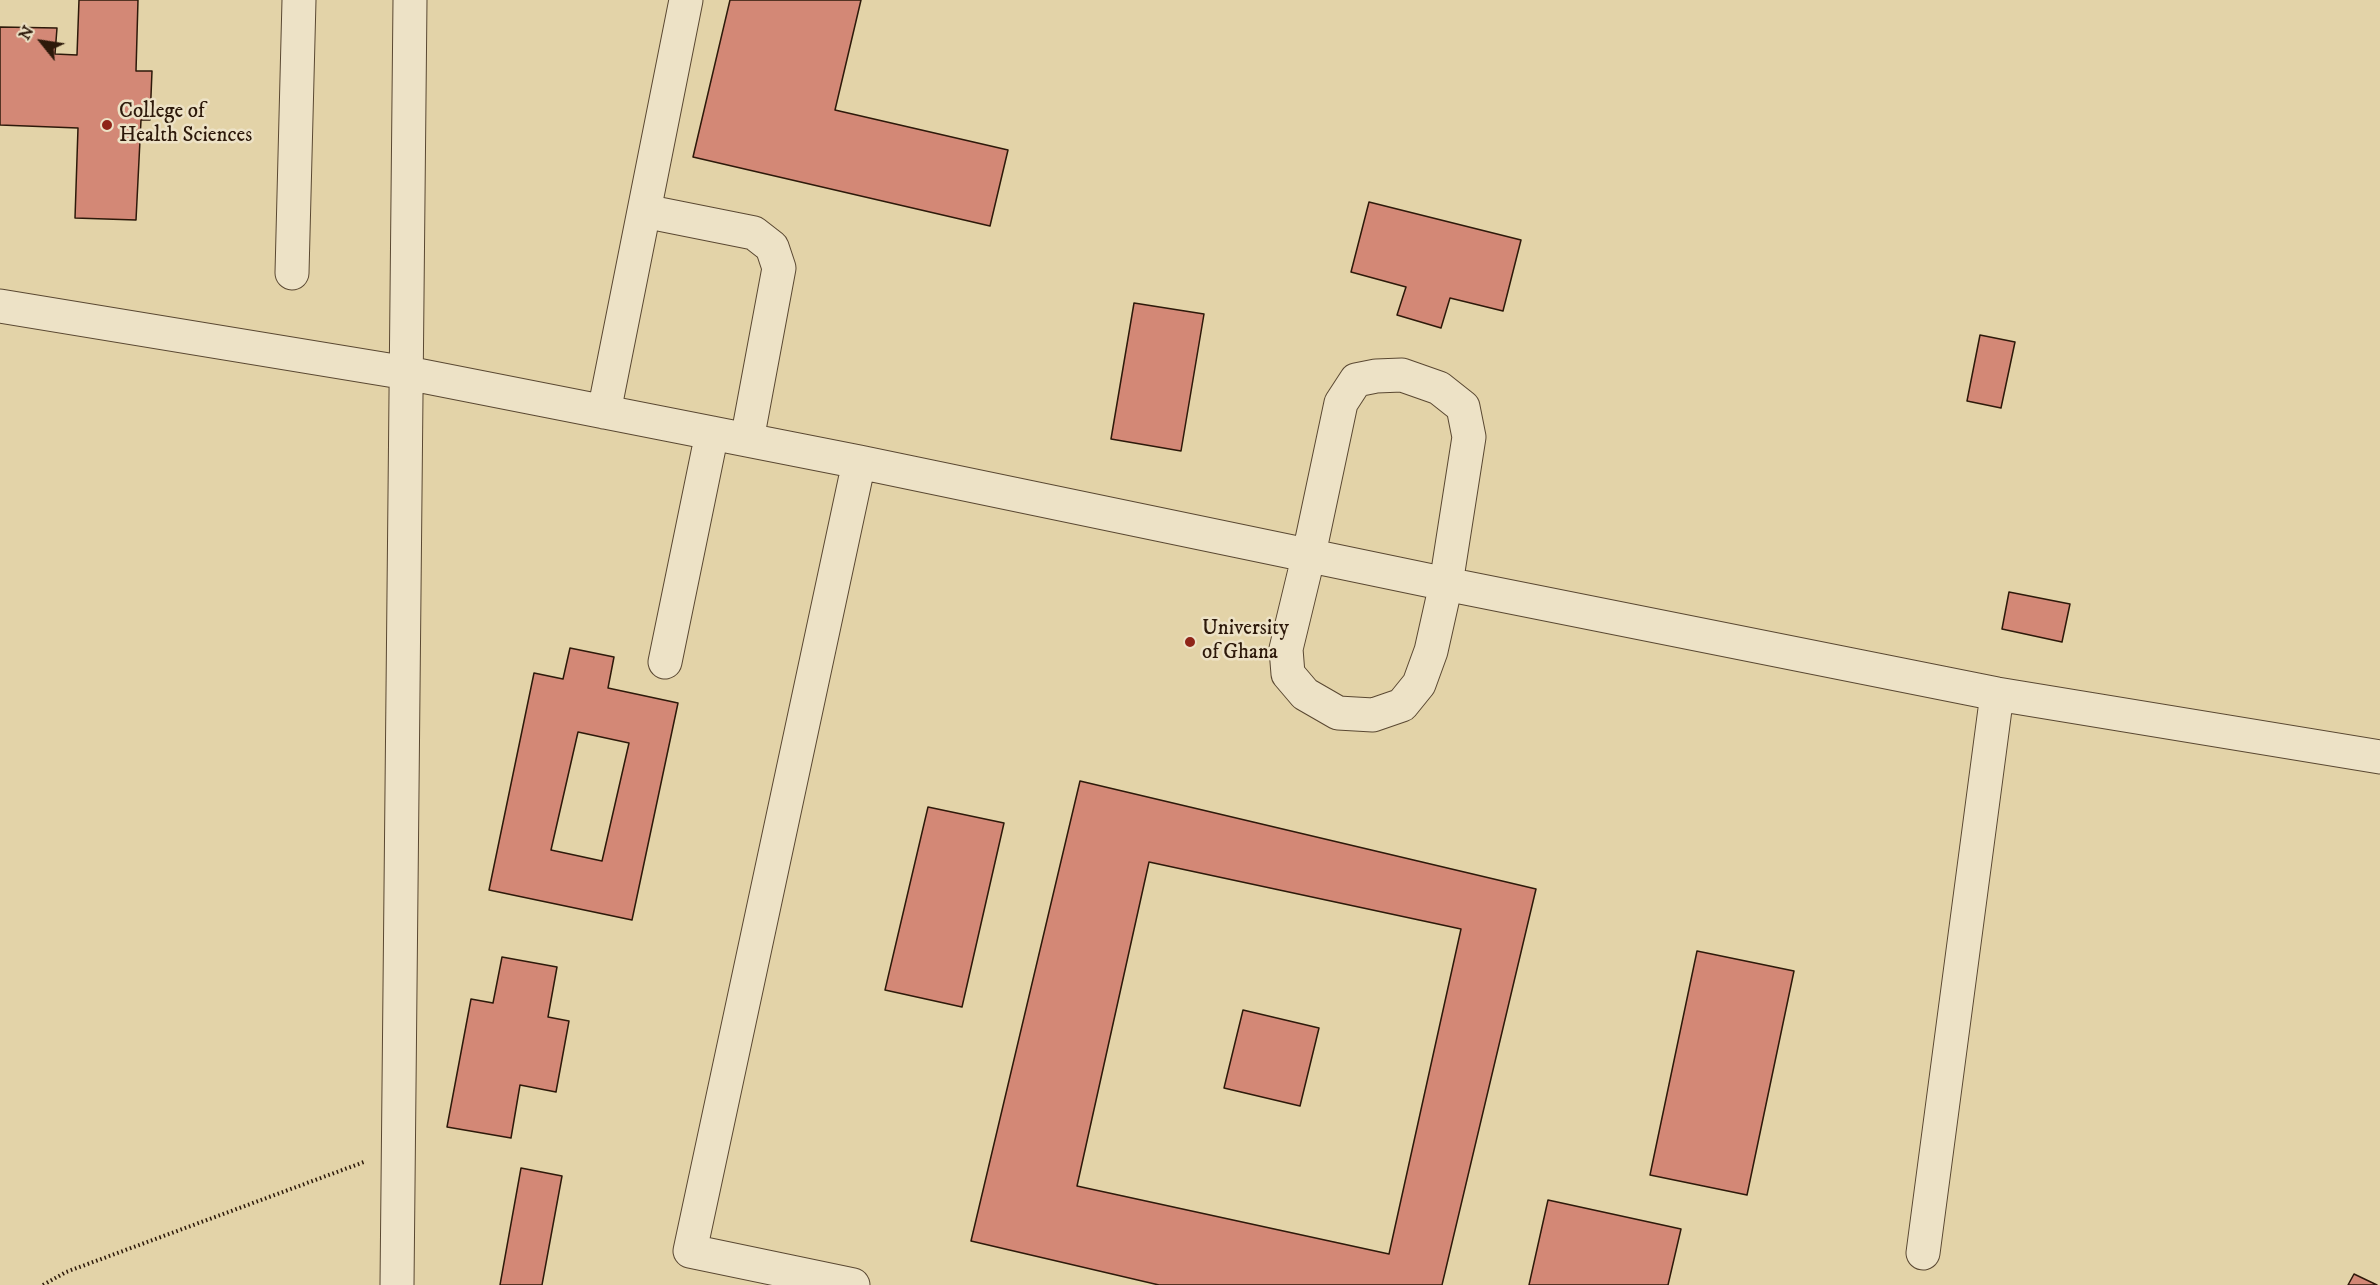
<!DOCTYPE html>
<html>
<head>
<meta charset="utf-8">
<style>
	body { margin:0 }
	#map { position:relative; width:2380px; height:1285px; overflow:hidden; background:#e3d3a8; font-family:"IM FELL DW Pica",serif }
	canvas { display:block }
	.north { position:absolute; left:12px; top:12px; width:60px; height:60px; -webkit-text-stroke:4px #ede2c6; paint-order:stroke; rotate:300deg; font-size:16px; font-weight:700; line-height:24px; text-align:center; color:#2d190a }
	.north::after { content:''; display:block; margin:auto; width:21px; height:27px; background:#2d190a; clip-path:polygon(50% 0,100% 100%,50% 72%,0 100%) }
</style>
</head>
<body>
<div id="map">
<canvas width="2380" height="1285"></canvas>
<div class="north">N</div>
</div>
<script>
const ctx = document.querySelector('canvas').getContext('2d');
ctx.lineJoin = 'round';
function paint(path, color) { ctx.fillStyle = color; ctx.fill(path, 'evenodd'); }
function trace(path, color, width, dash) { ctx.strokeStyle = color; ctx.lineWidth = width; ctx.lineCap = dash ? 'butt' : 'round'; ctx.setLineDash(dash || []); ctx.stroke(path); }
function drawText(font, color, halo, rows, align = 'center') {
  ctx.font = font + ' "IM FELL DW Pica",serif'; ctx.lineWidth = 5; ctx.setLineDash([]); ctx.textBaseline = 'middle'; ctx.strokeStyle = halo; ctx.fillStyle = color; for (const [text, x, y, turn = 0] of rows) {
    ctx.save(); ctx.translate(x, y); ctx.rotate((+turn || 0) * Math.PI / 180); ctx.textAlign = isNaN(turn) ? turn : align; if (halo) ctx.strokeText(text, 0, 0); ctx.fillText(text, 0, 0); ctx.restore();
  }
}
const building = new Path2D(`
	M79,0H138L136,71H152L150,120H141L136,220L75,218L78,128L0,125V27L57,28L55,54L77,55Z
	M730,0H861L835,110L1008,150L990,226L693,157Z
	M1369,202L1521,240L1503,311L1450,298L1441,328L1397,315L1406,287L1351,272Z
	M1134,303L1204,314L1181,451L1111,439Z
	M1980,335L2015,342L2001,408L1967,401Z
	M2009,592L2070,604L2062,642L2002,629Z
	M570,648L614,657L608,688L678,703L632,920L489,890L534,673L563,679ZM578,732L629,743L602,861L551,850Z
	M1080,781L1536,889L1442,1285H1159L971,1241ZM1149,862L1461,929L1389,1254L1077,1186Z
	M928,807L1004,823L962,1007L885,990Z
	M1697,951L1794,971L1747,1195L1650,1175Z
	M502,957L557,967L548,1017L569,1021L556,1092L520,1085L511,1138L447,1127L471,999L493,1003Z
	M1243,1010L1319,1028L1300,1106L1224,1088Z
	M521,1168L562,1176L542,1285H500Z
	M1548,1200L1681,1229L1668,1285H1529Z
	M2354,1274L2377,1285H2348Z`);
paint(building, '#d38876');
trace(building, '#2d190a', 1.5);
const minor = new Path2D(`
	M644,211L754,233L772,247L779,268L747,440
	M292,273L299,0
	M0,306L407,373L859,462L1446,584L1997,694L2380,757
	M1402,375L1439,388L1463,407L1469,437L1446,584L1431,651L1419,684L1402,705L1373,715L1338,713L1305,694L1288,674L1286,649L1309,554L1341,403L1356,380L1376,376Z
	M604,412L686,0
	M665,662L712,433
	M1923,1253L1997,694
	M397,1285L410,0
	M853,1285L690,1251L859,462`);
trace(minor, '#5a4832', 35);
trace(new Path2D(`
	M43,1285L66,1272L364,1162`), '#2d190a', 4, [1.5, 3]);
trace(minor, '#ede2c6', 33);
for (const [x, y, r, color] of [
	[107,125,6,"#8f2418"],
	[1190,642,6,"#8f2418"]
]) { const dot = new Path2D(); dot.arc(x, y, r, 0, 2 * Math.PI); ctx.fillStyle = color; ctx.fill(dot); trace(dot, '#ede2c6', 2); }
drawText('21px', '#2d190a', '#ede2c6', [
	["College of",119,113],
	["Health Sciences",119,137],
	["University",1202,630],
	["of Ghana",1202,654]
], 'left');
</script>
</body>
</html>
